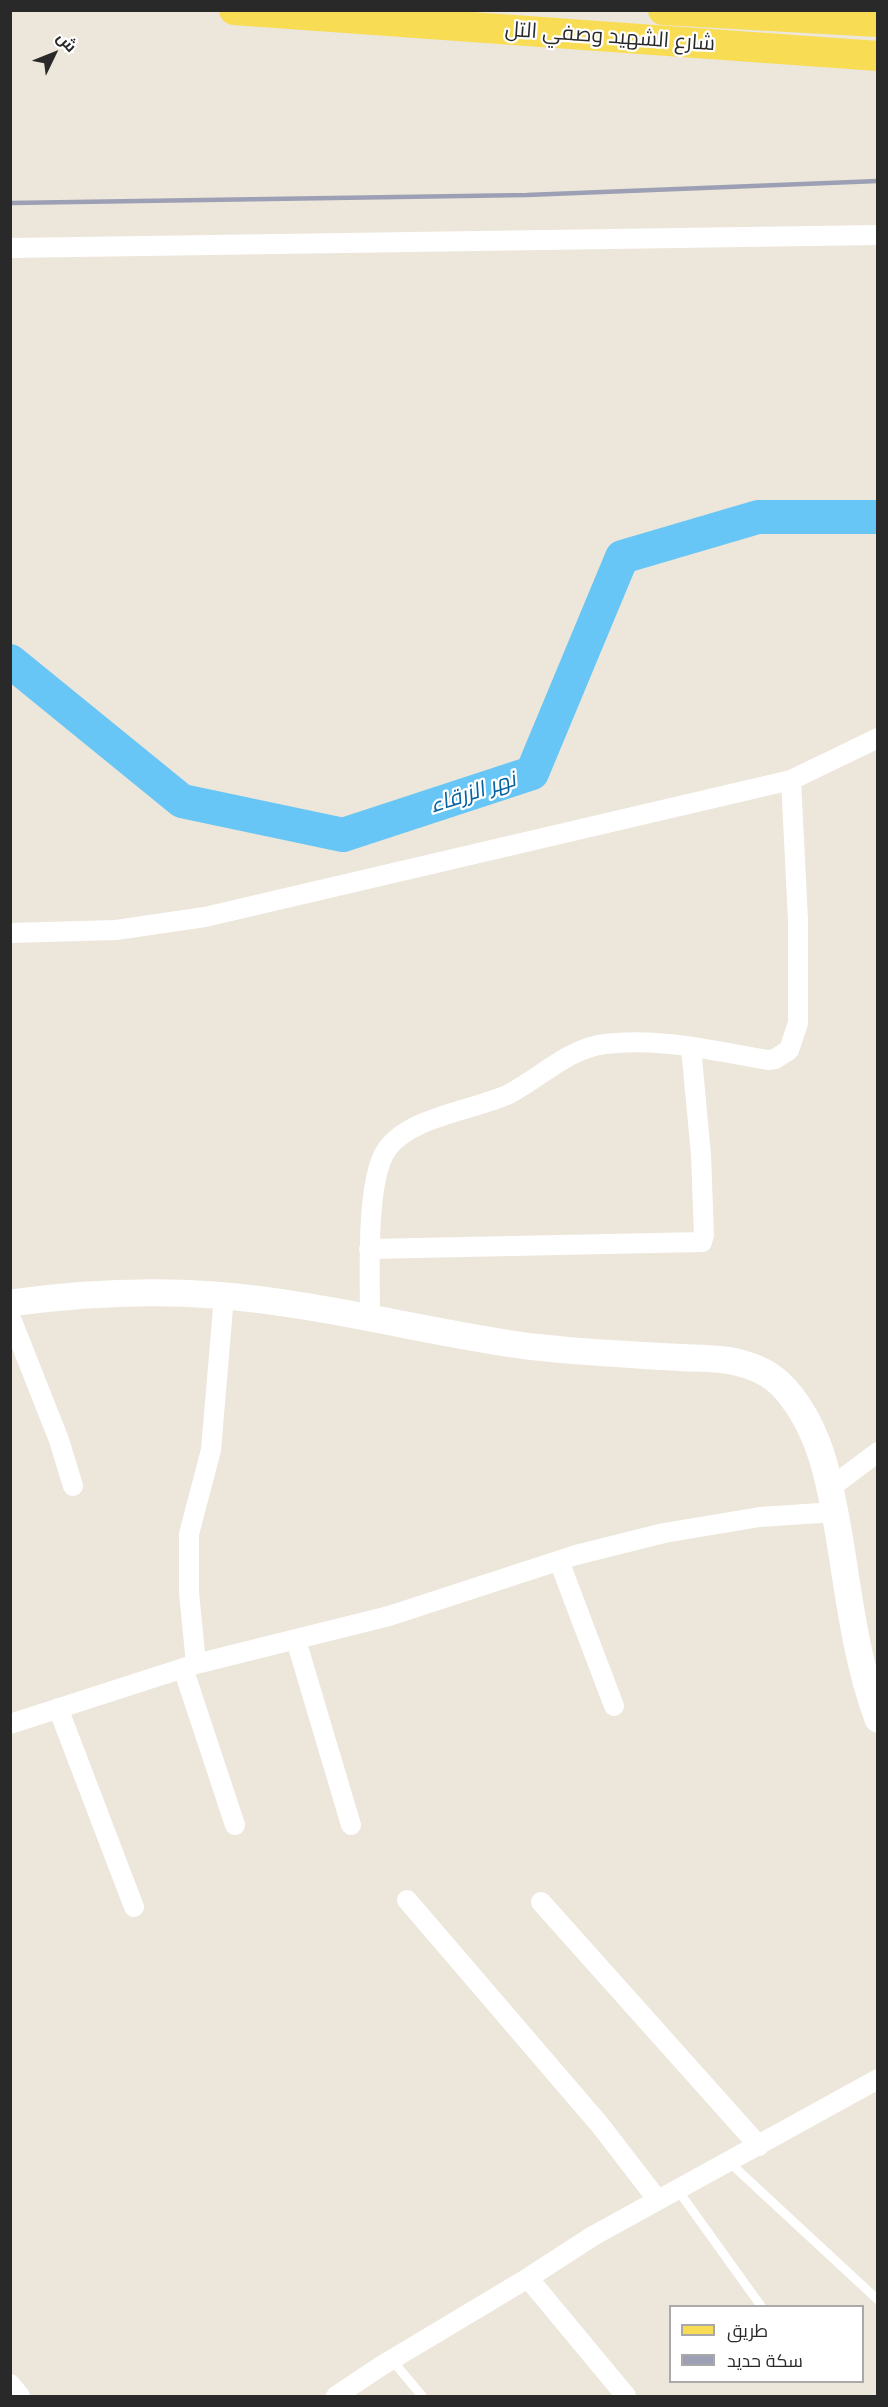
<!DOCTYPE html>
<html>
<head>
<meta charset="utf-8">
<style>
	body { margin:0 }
	#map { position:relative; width:888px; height:2407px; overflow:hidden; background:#ede6da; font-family:"Open Sans",Cairo,sans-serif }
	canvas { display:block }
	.frame { position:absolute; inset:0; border:12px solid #292929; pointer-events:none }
	.legend { position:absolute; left:669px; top:2305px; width:195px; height:78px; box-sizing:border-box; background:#fff; border:2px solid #a9a9a9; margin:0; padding:8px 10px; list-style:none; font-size:18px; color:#292929 }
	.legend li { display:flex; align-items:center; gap:12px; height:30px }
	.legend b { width:30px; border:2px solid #a9a9a9 }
	.north { position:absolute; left:24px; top:24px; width:60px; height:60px; -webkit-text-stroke:4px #fff; paint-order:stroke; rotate:47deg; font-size:16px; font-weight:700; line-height:24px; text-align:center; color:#292929 }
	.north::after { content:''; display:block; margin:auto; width:21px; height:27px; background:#292929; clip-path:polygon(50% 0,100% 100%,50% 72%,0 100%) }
</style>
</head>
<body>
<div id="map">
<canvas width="888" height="2407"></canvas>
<div class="frame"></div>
<ul class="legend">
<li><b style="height:8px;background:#f8dc54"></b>طريق</li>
<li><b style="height:8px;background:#9d9fb5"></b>سكة حديد</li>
</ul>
<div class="north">ش</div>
</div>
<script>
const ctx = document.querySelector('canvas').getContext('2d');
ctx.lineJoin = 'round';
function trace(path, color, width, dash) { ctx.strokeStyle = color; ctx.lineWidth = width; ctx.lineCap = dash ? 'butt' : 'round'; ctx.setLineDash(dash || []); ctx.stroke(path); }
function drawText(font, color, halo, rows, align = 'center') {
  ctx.font = font + ' "Open Sans",Cairo,sans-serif'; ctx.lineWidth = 4.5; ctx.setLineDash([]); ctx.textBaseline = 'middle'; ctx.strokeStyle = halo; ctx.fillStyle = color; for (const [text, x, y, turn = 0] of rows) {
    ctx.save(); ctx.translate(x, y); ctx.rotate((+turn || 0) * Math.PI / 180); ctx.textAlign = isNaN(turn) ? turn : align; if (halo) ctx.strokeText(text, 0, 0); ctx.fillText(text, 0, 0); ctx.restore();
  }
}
trace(new Path2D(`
	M10,661L182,801L343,835L532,773L622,557L758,517H878`), '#67c6f5', 34);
trace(new Path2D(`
	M729,2162L878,2300
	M677,2189L761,2306
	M392,2360L422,2396`), '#fff', 9);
trace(new Path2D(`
	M10,248L878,235
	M10,933L116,930L205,917L791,780
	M369,1249L702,1242L704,1235L701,1155L691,1047
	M10,1316L59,1440L73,1486
	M370,1317C370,1276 366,1188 384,1154C404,1117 473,1111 509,1094C540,1078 569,1048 605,1044C660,1037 714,1051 768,1060L775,1059L789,1050L798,1023V920L791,780L878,738
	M830,1488L878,1452
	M559,1561L614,1706
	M296,1640L351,1825
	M196,1664L189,1592V1534L211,1450L224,1296
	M183,1668L235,1825
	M58,1708L134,1907
	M10,1724L196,1664L389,1616L576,1555L664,1533L760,1517L835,1512
	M407,1900L600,2125L657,2199
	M541,1902L759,2146
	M528,2278L626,2396
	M10,2384L20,2396
	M336,2396L381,2366L528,2278L593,2236L878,2079`), '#fff', 20);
trace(new Path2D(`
	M10,1303C75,1294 150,1290 215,1295C318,1303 417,1330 519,1345C569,1352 622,1354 672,1357C695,1359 718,1357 740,1363C763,1369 777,1378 791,1396C823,1437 830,1486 839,1535C849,1596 856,1660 878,1719`), '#fff', 27);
trace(new Path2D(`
	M234,10L878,56
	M663,10L878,22`), '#f8dc54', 30);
trace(new Path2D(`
	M10,203L527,195L878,181`), '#9d9fb5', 4.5);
drawText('21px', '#292929', '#fff', [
	["شارع الشهيد وصفي التل",610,37,4]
]);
drawText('italic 22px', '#0662a1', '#fff', [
	["نهر الزرقاء",473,793,-18]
]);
</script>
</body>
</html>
